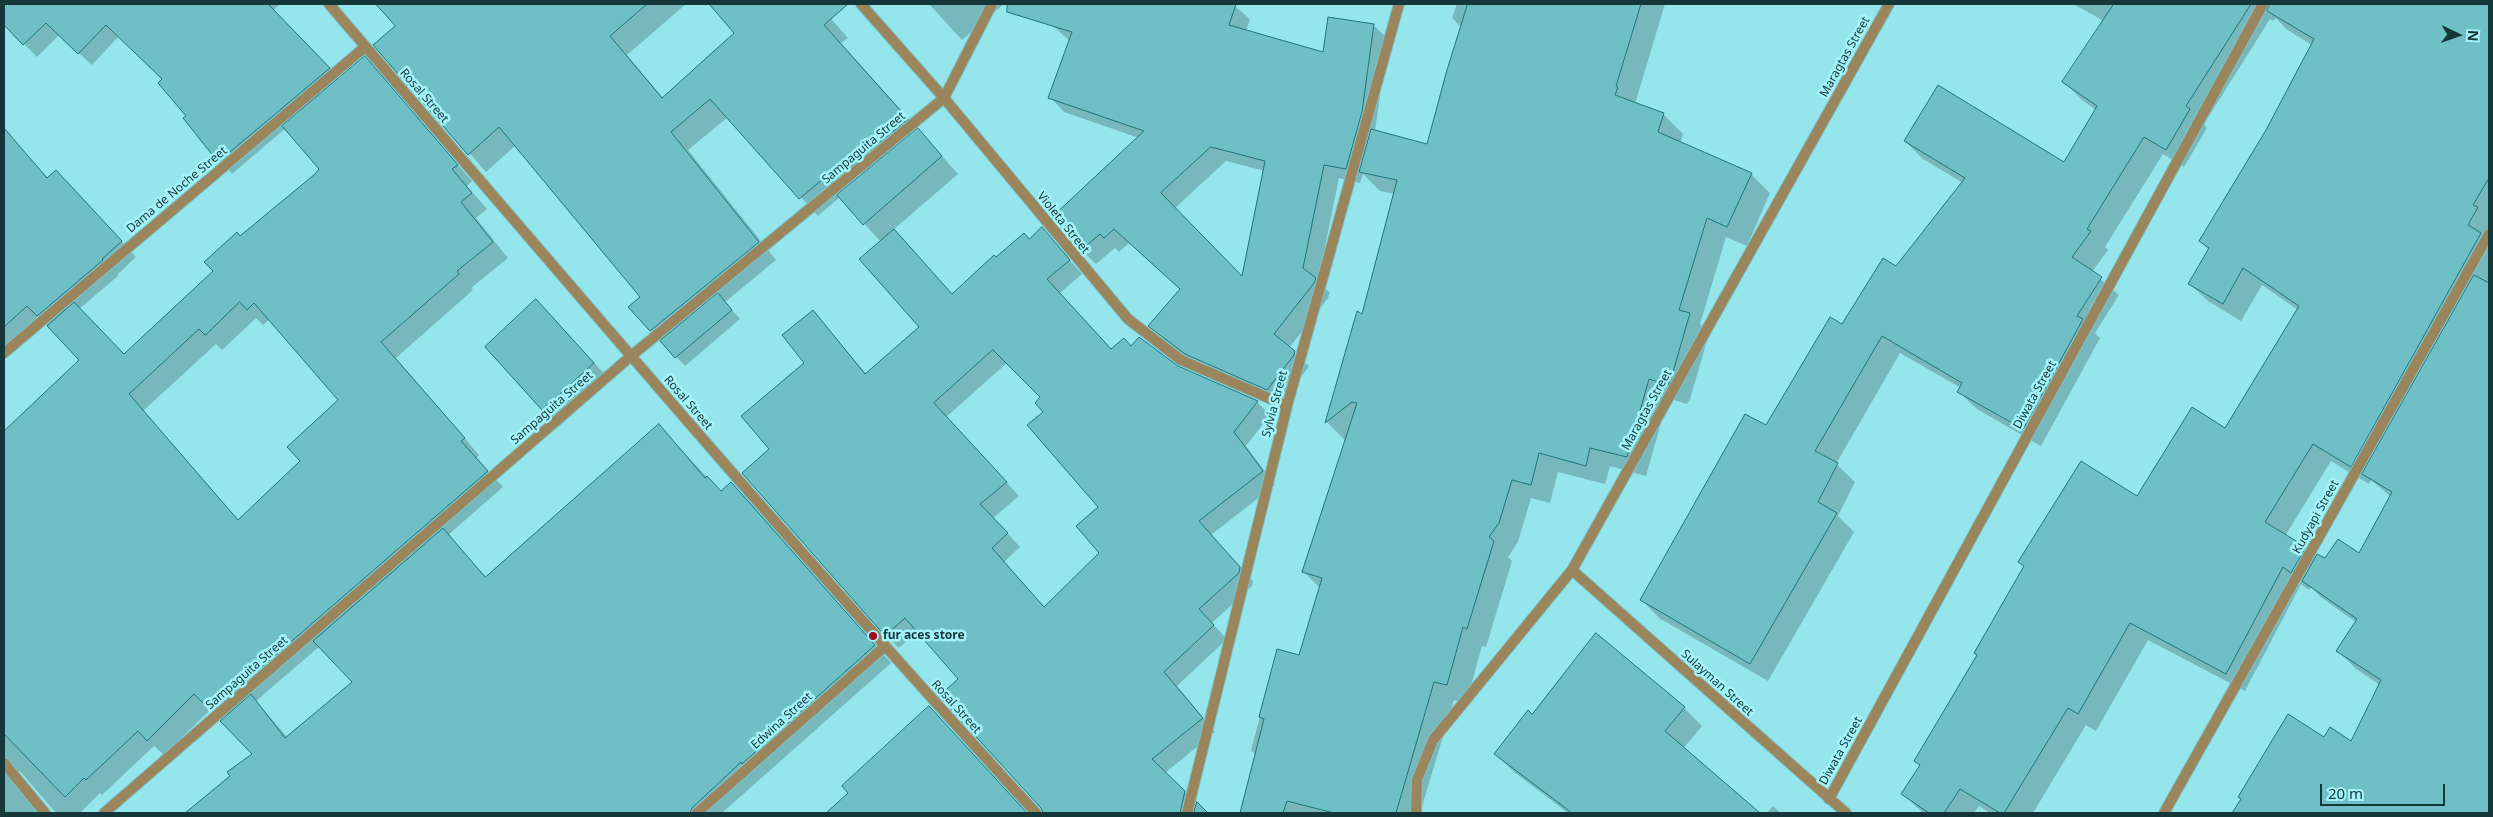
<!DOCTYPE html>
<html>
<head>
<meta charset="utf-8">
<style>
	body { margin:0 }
	#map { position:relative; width:2493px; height:817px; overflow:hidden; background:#95e6ec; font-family:"Noto Sans",sans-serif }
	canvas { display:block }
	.frame { position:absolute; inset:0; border:5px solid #15373a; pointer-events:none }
	.north { position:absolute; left:2433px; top:10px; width:50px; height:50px; -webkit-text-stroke:4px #a2f3fa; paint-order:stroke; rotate:93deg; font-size:14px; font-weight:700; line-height:20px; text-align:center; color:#15373a }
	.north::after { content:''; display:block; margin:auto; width:18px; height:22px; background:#15373a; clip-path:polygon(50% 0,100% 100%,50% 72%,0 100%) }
	.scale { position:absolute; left:2320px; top:784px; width:125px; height:22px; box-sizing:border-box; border:2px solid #15373a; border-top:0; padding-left:6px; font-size:15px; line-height:18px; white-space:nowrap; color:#15373a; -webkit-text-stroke:4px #a2f3fa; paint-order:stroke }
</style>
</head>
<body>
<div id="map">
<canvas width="2493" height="817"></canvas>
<div class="frame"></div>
<div class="north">N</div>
<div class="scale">20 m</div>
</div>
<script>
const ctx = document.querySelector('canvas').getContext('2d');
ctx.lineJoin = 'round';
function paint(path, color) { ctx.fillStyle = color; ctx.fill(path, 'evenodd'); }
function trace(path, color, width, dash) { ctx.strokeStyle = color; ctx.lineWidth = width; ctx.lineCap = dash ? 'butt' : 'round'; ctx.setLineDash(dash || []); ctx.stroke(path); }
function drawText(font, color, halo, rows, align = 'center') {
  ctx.font = font + ' "Noto Sans",sans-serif'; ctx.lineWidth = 5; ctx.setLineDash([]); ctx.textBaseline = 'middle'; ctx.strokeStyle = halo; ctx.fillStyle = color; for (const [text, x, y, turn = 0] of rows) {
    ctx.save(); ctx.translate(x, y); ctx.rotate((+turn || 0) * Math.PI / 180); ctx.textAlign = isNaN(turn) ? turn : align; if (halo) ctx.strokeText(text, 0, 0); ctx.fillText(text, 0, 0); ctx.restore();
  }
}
paint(new Path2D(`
	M4,4H280L273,11L340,79L365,58L472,181L467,186L487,209L476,218L508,258L471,288L473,290L396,358L479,455L476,458L503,487L448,535L486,577L659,426L721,492L731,483L749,501L891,663L722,813H197L193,808L254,754L211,709L164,755L154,746L102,795L100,793L80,813H56L20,771L15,774L14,784L38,813H4V429L6,431L81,360L43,321L4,356V140L9,136L49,179L72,187L136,257L117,275L118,276L79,309L125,356L214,271L240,238L321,169L286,128L232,174L185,118L188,116L164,79L119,36L92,65L59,35L37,57L4,23ZM256,318L263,325L270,319L340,400L302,461L239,521L143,411L216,344L222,350ZM320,646L353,683L288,738L256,701Z
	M376,4H686L627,55L663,98L736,33L710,4H818L848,38L841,43L958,174L893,230L953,295L996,259L1029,241L1042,229L1082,274L1060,293L1112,350L1131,348L1257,402L1270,415L1246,446L1275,485L1211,535L1253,581L1252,586L1212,623L1227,639L1177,686L1215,732L1165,773L1206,813H1048L1038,803L960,679L918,631L899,648L886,635L771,449L806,363L813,311L867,375L921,328L881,242L840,197L818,216L728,117L688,150L776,260L725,302L740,319L685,366L630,307L641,297L516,145L486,172L375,45L397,26ZM1007,363L1042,397L1045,412L1099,507L1101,553L1044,608L1004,562L1020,547L993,518L1019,496L946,417Z
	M929,4H1004L962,40Z
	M1059,4H1232L1250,19L1246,31L1324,54L1373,25L1388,39L1375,131L1428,145L1462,28L1452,18L1457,4H1665L1635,104L1663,114L1683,134L1680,143L1751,174L1770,193L1747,246L1726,237L1700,324L1709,334L1690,399L1687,404L1668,398L1646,476L1610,466L1605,484L1558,472L1550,503L1531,498L1518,542L1508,557L1512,561L1486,647L1482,646L1466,704L1454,700L1420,813H1242L1258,757L1251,750L1278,650L1300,657L1320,588L1304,572L1346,441L1327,422L1358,313L1362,316L1395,194L1380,191L1363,174L1360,183L1339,178L1318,281L1330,293L1328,298L1289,348L1309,366L1282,404L1200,368L1165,340L1150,326L1181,290L1129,243L1119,252L1115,248L1096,264L1081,250L1139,138L1064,112L1050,97L1070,41L1052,25ZM1226,161L1265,171L1242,278L1175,208Z
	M2073,4H2489V813H2233L2242,799L2324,738L2351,743L2380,685L2356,669L2338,651L2356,622L2322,598L2311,587L2309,590L2301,584L2245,691L2148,640L2096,731L2086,725L2033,813H1990L1979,806L1974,813H1923L1902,793L1921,766L1915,761L1978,656L2025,567L2020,562L2137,497L2226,430L2298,310L2262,285L2241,321L2208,301L2190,284L2209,250L2200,241L2267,131L2312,45L2286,29L2276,18L2273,21L2270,19L2204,124L2207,128L2184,167L2163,154L2105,247L2108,250L2092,272L2119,295L2095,333L2100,338L2041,446L1977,409L1959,392L1961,388L1900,353L1836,464L1855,482L1838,516L1854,532L1768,681L1659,618L1642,600L1766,426L1843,326L1897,268L1963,183L1923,159L1905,141L2065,164L2096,110L2082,100L2064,82L2104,21ZM2331,461L2369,484L2371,480L2391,497L2359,555L2325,560L2316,559L2305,548L2285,536Z
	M553,318L610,380L560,426L486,347Z
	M929,707L1027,813H828L849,793Z
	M1684,708L1702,726L1683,749L1758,813H1568L1514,772L1496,754L1532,715Z
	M1773,806L1781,813H1767Z`), '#0003');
const building = new Path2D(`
	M4,4H268L330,68L218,162L183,118L186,116L158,83L162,79L106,25L78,54L46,23L23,45L4,25Z
	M376,4H647L610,36L662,98L734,33L709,4H848L824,25L908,119L828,185L823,179L799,199L710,99L671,132L759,242L650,331L628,307L640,297L499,127L468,155L373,45L395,26Z
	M1008,4H1236L1229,25L1323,52L1328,17L1374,24L1362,112L1346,169L1324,165L1303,268L1316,278L1314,283L1274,334L1295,351L1294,355L1267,390L1185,354L1148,326L1180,289L1114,229L1104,238L1100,234L1080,251L1052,217L1144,131L1048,98L1072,32L1007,12ZM1211,147L1265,161L1242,276L1161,193Z
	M1468,4H1641L1616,86L1618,87L1615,95L1664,113L1658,132L1752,173L1727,227L1707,218L1679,310L1690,313L1671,379L1668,385L1649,379L1627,457L1590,448L1586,466L1539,453L1531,485L1512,480L1499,523L1489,537L1494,541L1467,629L1463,627L1447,685L1434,682L1396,813H1334L1287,801L1283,813H1240L1264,719L1259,717L1277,649L1299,655L1322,578L1302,572L1357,403L1352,402L1325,423L1357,311L1362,314L1397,180L1359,172L1371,129L1427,144L1447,70Z
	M2114,4H2251L2186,106L2190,109L2166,150L2144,137L2087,229L2091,231L2072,257L2102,277L2077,316L2083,319L2023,429L1957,392L1962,383L1882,336L1815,451L1838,463L1818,502L1837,513L1750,664L1640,600L1745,414L1766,425L1830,317L1842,324L1883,258L1896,266L1965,178L1904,141L1938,85L2064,162L2097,106L2062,82Z
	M2270,4H2489V178L2473,205L2478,207L2468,225L2481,233L2351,467L2313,444L2265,522L2306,547L2291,573L2283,567L2226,674L2130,623L2078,714L2068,708L2004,813H2000L1960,789L1944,813H1929L1901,794L1920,765L1914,761L1977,655L1974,653L2024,566L2018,562L2081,461L2137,496L2192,407L2225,428L2299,306L2243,268L2223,304L2188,284L2209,248L2199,241L2266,130L2314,39L2267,11Z
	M365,56L458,165L452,169L472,193L461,202L493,242L457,271L459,274L381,342L465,438L461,441L488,471L211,711L194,694L147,741L138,731L86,780L84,778L65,797L4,734V431L79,360L47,326L74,302L124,354L213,271L204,262L237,232L240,236L315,174L319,169L282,126ZM240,302L247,310L254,303L338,400L287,447L300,461L238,520L129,394L199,329L205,335Z
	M4,128L47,178L56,170L122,241L102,259L103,260L37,316L27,306L4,327Z
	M918,128L942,156L863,225L837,195Z
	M1042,227L1070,260L1047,279L1111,349L1124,338L1131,346L1139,337L1178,366L1258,401L1234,432L1263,471L1199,521L1240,567L1239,573L1199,609L1214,625L1164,672L1203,718L1152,759L1185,791L1180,813H1043L1041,808L939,696L958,679L905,618L885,636L742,473L769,449L741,416L804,363L782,335L813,310L865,374L919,327L859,259L894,229L952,294L994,255L996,257L1024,233L1029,239ZM993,350L1040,397L1035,403L1043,412L1027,425L1098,507L1076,526L1099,553L1044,607L992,548L1008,533L980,504L1007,482L934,403Z
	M2474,275L2489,283V813H2232L2241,799L2238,797L2288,714L2324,737L2330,727L2351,741L2381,680L2336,651L2357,619L2302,581L2317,554L2325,558L2338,539L2359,553L2392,492L2362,474Z
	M718,293L732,310L675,358L660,341Z
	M536,299L594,363L542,410L485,347Z
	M659,424L705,478L707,476L721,491L731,482L875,645L742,764L741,762L692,808L690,813H185L230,776L227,772L252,754L220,721L251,694L285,738L352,682L313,641L443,528L485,577Z
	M1596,633L1685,707L1665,731L1760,813H1572L1494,754L1528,710L1532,714Z
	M929,706L1027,813H826L848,793L842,786Z
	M1197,802L1208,813H1194Z`);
paint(building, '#6fbfc6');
trace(building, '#1d757b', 1);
const minor = new Path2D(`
	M329,4C562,276 794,549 1036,813
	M861,4L944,98L1128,319L1181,360L1287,406
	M4,353L365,47
	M1572,570L1846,813
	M4,763L45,813
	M1829,799L2263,4
	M104,813L631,356L944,98L992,4
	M697,813L884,647
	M1187,813L1287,406L1399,4
	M2164,813L2489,234`);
const tertiary = new Path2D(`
	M1416,813L1417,780L1433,740L1572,570L1889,4`);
trace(minor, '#7bc3c8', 12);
trace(tertiary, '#7bc3c8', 12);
trace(minor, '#9b855c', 10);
trace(tertiary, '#9b855c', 10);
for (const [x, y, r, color] of [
	[873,636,5,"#a40822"]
]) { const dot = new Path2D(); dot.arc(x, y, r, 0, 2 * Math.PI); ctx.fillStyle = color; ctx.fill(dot); trace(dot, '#a2f3fa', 2); }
drawText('12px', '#15373a', '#a2f3fa', [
	["Maragtas Street",1845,57,-61],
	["Rosal Street",424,96,49],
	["Sampaguita Street",864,148,-40],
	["Dama de Noche Street",177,190,-40],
	["Violeta Street",1063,223,51],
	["Diwata Street",2035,395,-61],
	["Rosal Street",688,403,49],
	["Sylvia Street",1275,404,-75],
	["Sampaguita Street",552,408,-41],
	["Maragtas Street",1647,410,-61],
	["Kudyapi Street",2316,517,-61],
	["Sampaguita Street",247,673,-41],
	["Sulayman Street",1717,683,42],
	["Rosal Street",956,707,48],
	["Edwina Street",782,721,-42],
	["Diwata Street",1841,751,-61]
]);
drawText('bold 12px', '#15373a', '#a2f3fa', [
	["fur aces store",883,636]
], 'left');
</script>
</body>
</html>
